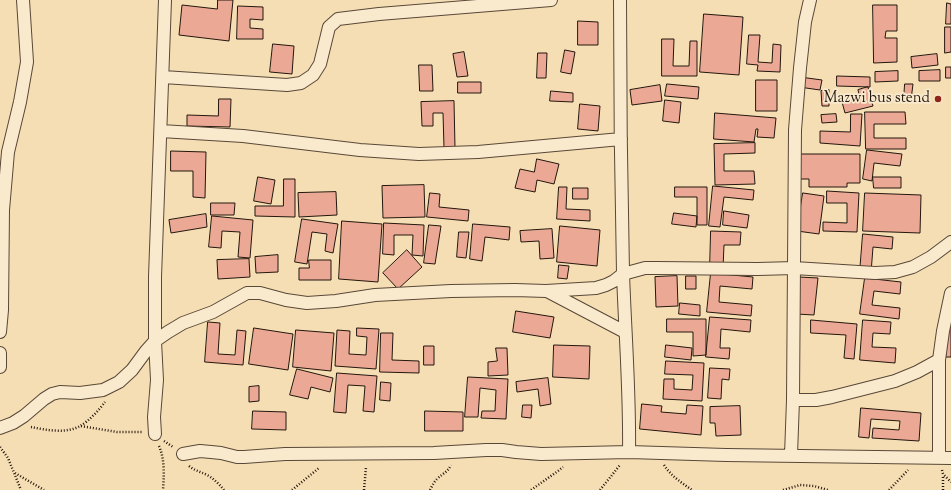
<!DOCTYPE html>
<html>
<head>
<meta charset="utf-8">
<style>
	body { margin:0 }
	canvas { display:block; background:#f6deb4 }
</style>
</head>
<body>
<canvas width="951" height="490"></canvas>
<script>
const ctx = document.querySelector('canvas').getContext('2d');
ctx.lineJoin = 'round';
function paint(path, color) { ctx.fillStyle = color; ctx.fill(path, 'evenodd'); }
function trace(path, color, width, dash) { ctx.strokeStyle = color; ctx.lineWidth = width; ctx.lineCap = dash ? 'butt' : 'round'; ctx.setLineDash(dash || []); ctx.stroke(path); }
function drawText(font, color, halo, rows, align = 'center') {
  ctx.font = font + ' "Sorts Mill Goudy",serif'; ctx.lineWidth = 3.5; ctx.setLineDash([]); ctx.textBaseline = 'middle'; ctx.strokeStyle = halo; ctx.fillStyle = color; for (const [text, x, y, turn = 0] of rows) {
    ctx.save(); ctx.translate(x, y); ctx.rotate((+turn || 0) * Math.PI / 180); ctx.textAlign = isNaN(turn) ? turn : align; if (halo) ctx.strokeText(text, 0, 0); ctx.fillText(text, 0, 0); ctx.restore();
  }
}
const building = new Path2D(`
	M218,0H233L229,41L179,35L182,5L217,9Z
	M947,3L951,4V24H946Z
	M873,5H897V31H886L885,38H897V62L874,63Z
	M238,6L263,7V20L250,19V28L263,29V39H237Z
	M704,14L743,17L739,75L700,72Z
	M578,21L598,22V45H578Z
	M945,27H951V52L945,53Z
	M749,35H760L758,62L772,63L773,44L781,45L780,72L757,71L758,65L747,64Z
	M662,39H674L673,66H689L690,41H697V76H662Z
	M273,44L294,46L292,74L270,72Z
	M565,50L575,52L571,74L561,72Z
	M464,52L468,76L457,77L453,54Z
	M538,53H547L546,78H537Z
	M937,54L938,65L912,68L911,57Z
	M419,65H432L433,91H420Z
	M946,67H951V78H946Z
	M940,70V81H919V71Z
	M898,71V81L875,82V72Z
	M837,76L870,77V87L837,86Z
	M800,77L822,80L820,90L799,87Z
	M756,80H777V111H756Z
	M458,82H481V93H458Z
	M667,84L699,87L698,99L665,96Z
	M905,84H913L911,100L904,99Z
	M660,85L662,101L632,105L630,90Z
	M868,87L873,106L845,113L842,102L860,98L858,90Z
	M829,90V106H822L821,91Z
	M551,91L573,93V102L550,101Z
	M219,99H231L230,127L187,126V115L218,116Z
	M665,100L681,102L679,123L663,121Z
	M454,101L455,148H444L443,113H433V126H422L421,102Z
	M580,104L600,106L598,131L578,129Z
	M865,112H905L906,124H874V138H906V149H866Z
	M715,113L776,118L774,138L757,137L758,129H756L754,142L714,139Z
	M836,114L837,122L822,123L821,115Z
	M851,114H862L860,146L820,143V131L850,132Z
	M755,143V153L724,154V171H754L755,184L715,185L714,144Z
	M867,150L902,154L900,166L874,163L872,181L863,179Z
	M171,151L206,152L205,198L193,197V171H171Z
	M800,154H860V183H847V187H809V179H800Z
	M537,159L559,164L554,184L537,180L535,192L515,188L520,169L534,172Z
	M258,177L275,180L271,204L254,201Z
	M873,177H901V188H874Z
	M284,179H295V217L255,216V206H283Z
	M424,185L425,217L383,218L382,186Z
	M713,186L754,190L753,200L724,197L720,227L709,226Z
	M559,187H567L566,209L590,210V221L557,219Z
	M675,187H707V225H697V197H675Z
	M573,188H588V199H573Z
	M827,191L859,193L857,232L823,231V222L847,223V203H827Z
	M336,192L337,215L299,217L298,193Z
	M430,193L440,194L439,207L469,210L468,221L427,217Z
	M803,193L824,196L819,234L797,231Z
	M865,193L921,195L920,233L863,231Z
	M211,203H235L234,215H211Z
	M724,211L749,215L747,228L723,225Z
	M674,213L697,216L696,227L672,224Z
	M206,214L207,227L171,233L169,220Z
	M212,216L253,220L250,258L238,257L240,232L222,231L221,248L209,247Z
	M302,219L338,224L333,253L325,251L327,234L312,232L307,264L295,262Z
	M342,221L382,224L378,282L339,279Z
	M384,223L424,225L423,256L412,255L413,235H394V255L383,254Z
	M473,224L510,227L509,240L485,237L482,261L470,259Z
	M429,225L441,226L435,264L424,263Z
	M560,226L600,230L597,266L557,262Z
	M552,229L554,258L540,259L539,241L521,242L520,231Z
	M711,231L741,232L740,245H724L723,268H710Z
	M459,232H469L466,258L457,257Z
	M863,234L893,237L892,249L873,247L871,273L860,272Z
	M407,250L422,267L398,289L383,273Z
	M278,255V272L256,273L255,257Z
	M249,259L250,277L218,279L217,260Z
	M309,260H331V280H299V268H309Z
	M559,265L569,266L567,279L558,278Z
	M711,273L753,277L752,289L720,286L719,302L752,305L751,316L707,312Z
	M677,276L678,306L656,307L655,277Z
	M686,276H696V289H686Z
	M799,277L818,278L814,315L796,314Z
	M865,278L901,282L900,294L874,291L872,305L900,308L899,319L860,314Z
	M680,303L700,305V316L679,314Z
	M516,311L554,317L550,338L513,332Z
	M710,317L751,320L750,332L721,329L720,348H730L729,359L706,357Z
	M667,319H706V355L693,356V332H667Z
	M811,320L857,324L854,359L844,358L846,335L811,333Z
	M863,320L891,322L890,334L873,333L872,347L896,348L895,363L860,360Z
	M208,322L220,323L218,354L235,355L237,330L246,331L243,365L205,362Z
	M948,324H951V357H946Z
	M254,328L293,334L288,370L249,364Z
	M357,328L379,329L376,369L335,366L337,330L350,331L349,354L366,355L367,337L357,336Z
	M296,330L334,333L331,371L293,367Z
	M381,333H393L392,360L419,361V373L380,372Z
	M554,345L590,346L589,379L553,377Z
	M666,345L692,348L691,360L665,357Z
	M424,346H434V365H424Z
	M496,348H507L508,375L488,376V362L497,361Z
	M666,361L704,363L702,401L663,399L664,379H674V389L692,390L693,375L665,374Z
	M710,368L730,369L729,380L722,379L721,399L708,398Z
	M297,369L333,378L330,392L311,387L308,399L290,395Z
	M337,373L377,376L374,412L363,411L365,386L348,385L346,413L334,412Z
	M468,377L508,379L506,419L481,418L482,411H495L496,390L480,388L478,417H465Z
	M548,378L551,404L540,406L538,389L517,392L516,382Z
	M381,382L391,383L390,401L380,400Z
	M259,386V401L249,402V387Z
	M642,404L662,406L661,412L686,414L687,405L703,406L701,435L640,429Z
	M523,405H532L531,418L522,417Z
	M740,406L741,435L716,436L715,423H710V407Z
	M861,408L921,413L919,441L872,438L873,428L899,430L900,421L871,419L869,438L859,437Z
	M253,411L286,412V430L252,429Z
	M425,411L463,412V431H425Z`);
paint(building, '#eba995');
trace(building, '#23160d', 1);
const street = new Path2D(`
	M620,0C620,91 621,182 623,273C625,333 630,392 629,452
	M163,77L287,85L301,83L313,75L320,64L329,27L338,19L379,14L551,0
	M161,131L243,136L360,150L419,154L478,152L621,139
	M547,291L625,332
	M0,332L2,310L3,210L8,152L20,102L27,62L23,0
	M0,353V367
	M793,400H816L832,397L895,381L917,372L939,360
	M0,428L13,423L24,416L44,399L52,394L60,392L80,393L103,390L119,382L132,370L146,351L155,341L168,332L183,323L213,312L247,293H260L286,300L307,303L336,301L375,295L451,291L515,290L546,291L596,288L606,285L614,281L623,274L645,268H656L758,269L794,268L875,273L895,272L913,267L931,257L951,242
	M155,434L154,417L157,380L155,341V277L165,0
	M183,454L200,451L211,452L221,453L237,457H244L285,454L434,453L486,450H502L516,452L541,454L629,452L726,455L951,458
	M791,455L793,400L795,130L800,68L805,22L810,0
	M939,458V360L943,331L951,293`);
trace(street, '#584837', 14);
trace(new Path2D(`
	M81,426L117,432H142
	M31,427C46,430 66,434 80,426C88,422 100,409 105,402
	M164,441L173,447
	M159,446C165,460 164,475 163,490
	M0,447L8,458L21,490
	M664,465C671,476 682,483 692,490
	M189,466C195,471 202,472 209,476C215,480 220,485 224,490
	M942,470L943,474L951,482
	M15,473L44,490
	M292,490L319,468
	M364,490L366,467
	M430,490C432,486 434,482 437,479C443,473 447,473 451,465
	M531,490L558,471L563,467
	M600,490L620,465
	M783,490L800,485L814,486L828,490
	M889,490L908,470
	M943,490V475`), '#23160d', 2.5, [1, 2]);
trace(street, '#f9eace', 12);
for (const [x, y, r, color] of [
	[938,99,4,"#8f2418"]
]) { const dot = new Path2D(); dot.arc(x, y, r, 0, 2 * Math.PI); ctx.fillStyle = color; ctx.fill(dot); trace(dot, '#f9eace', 1.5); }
drawText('15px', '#23160d', '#f9eace', [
	["Mazwi bus stend",930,99]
], 'right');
</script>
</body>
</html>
